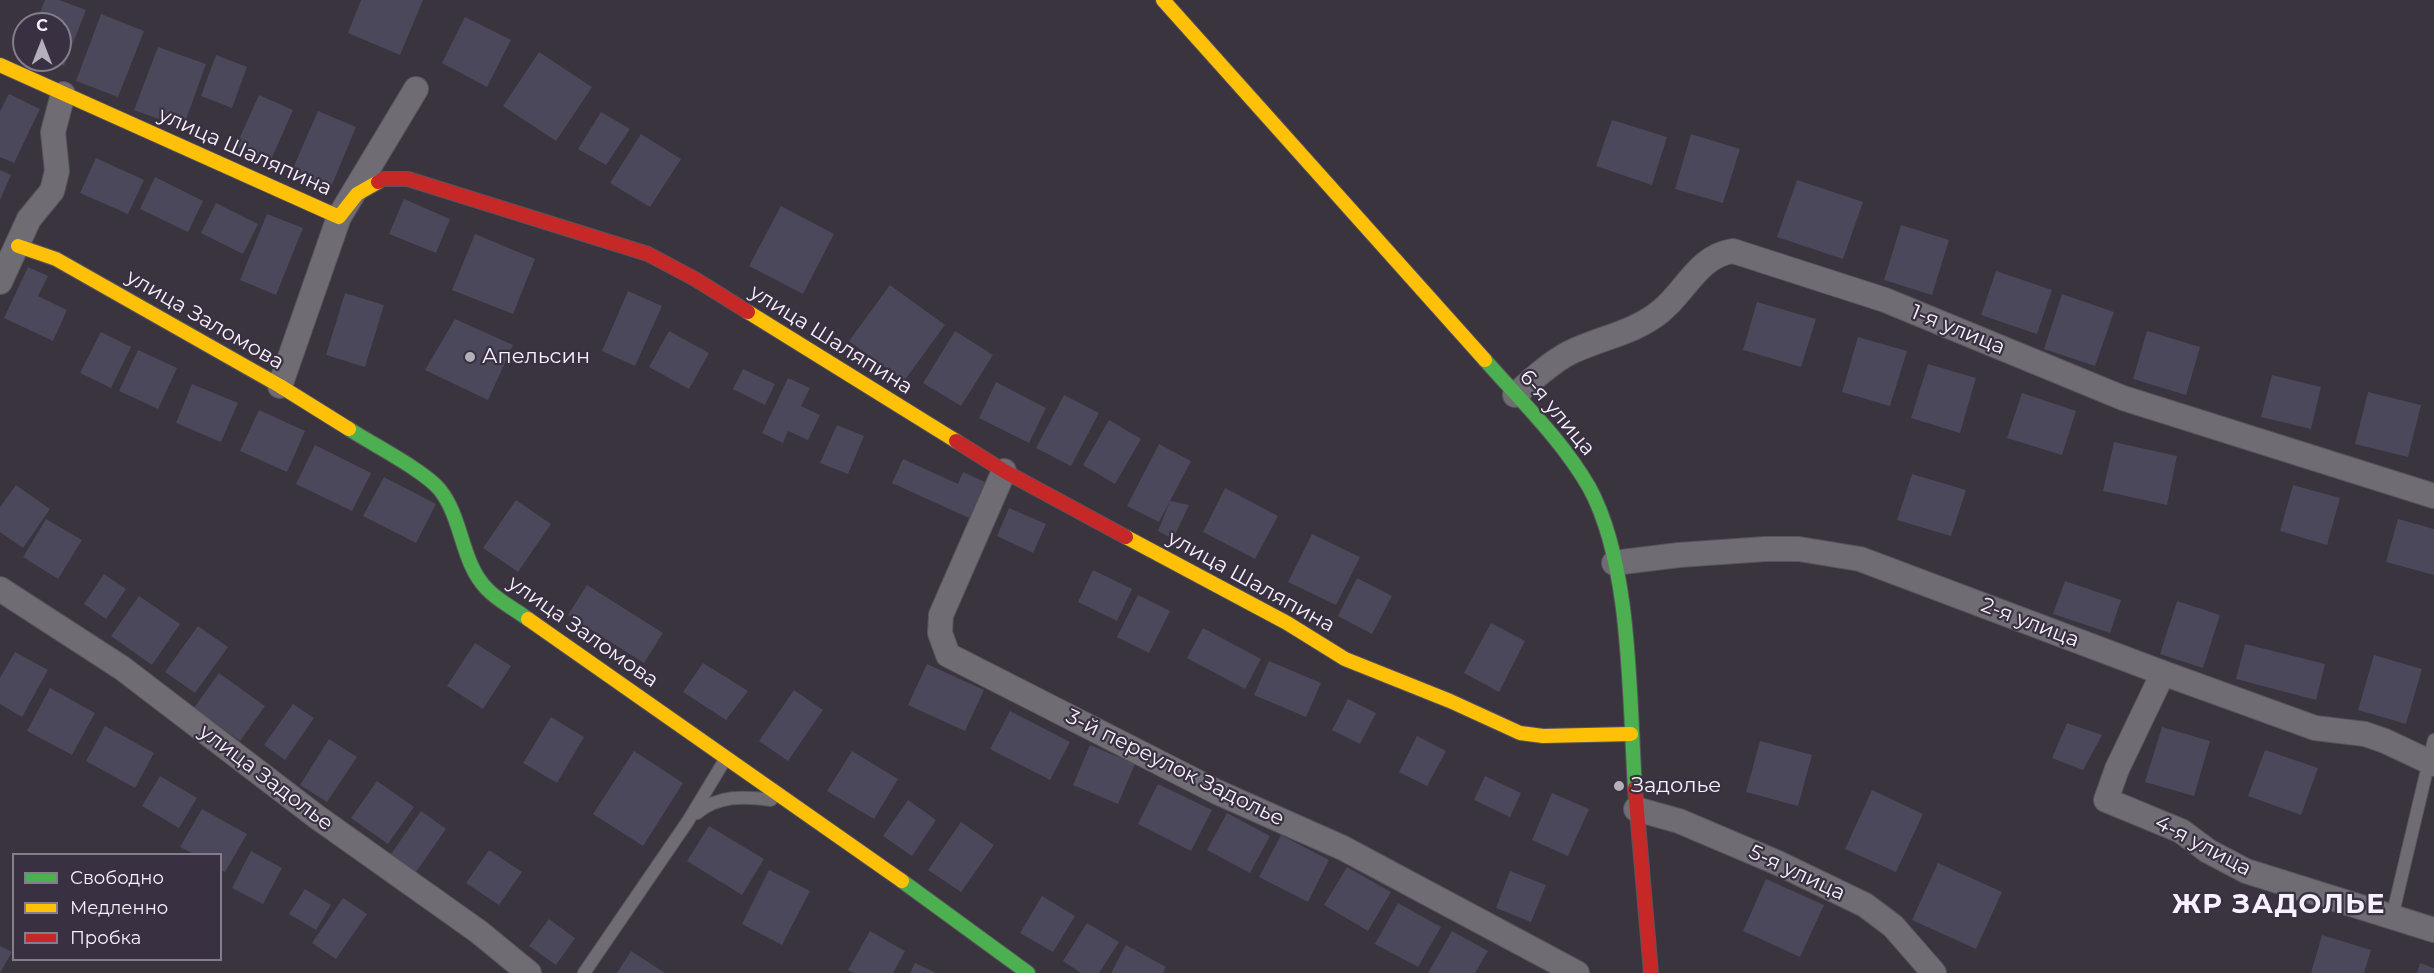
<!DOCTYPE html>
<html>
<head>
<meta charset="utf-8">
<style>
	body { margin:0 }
	#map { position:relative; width:2434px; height:973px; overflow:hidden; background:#39343d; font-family:Montserrat,sans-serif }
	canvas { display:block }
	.legend { position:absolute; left:12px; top:853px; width:210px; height:108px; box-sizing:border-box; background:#393041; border:2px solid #857d8c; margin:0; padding:8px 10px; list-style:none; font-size:18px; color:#f6f1fc }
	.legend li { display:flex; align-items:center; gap:12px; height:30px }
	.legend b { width:30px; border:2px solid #857d8c }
	.north { position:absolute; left:12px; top:12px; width:60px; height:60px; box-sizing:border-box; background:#393041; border:2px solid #857d8c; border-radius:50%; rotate:0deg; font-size:16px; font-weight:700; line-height:24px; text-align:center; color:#f6f1fc }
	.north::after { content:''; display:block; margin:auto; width:21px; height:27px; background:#b4afb9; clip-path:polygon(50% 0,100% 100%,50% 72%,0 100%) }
</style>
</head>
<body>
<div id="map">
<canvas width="2434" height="973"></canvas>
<ul class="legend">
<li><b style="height:8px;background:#4caf50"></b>Свободно</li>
<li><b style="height:8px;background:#ffc107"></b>Медленно</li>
<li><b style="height:8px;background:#c62828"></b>Пробка</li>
</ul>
<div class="north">С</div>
</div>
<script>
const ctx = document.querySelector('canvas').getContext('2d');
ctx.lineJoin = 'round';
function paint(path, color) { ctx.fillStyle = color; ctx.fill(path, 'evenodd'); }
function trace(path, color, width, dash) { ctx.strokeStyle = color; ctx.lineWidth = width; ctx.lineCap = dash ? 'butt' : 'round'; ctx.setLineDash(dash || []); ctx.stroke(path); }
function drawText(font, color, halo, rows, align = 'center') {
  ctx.font = font + ' Montserrat,sans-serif'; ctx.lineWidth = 4.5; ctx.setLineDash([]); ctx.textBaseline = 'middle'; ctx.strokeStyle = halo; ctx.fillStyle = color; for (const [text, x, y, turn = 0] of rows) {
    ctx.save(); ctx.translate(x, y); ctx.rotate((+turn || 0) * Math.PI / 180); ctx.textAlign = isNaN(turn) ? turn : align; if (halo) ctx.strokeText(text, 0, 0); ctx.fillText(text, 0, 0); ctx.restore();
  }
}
paint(new Path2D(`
	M45,0H59L86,10L64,66L48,60H60V24H35Z
	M361,0H423L400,55L348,33Z
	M101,14L144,31L118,97L76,81Z
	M465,17L511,40L487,87L442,63Z
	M158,47L206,64L183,128L134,110Z
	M539,52L592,87L556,141L503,106Z
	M216,55L247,67L232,108L201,96Z
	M9,94L40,109L14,163L0,157V111Z
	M259,95L293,110L270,162L236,146Z
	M318,111L356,127L329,192L290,175Z
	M601,112L630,129L606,165L578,149Z
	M1612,120L1667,137L1652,185L1596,166Z
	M641,134L681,159L650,207L610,183Z
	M1691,134L1740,149L1723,203L1675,189Z
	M96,158L144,180L128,214L80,193Z
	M0,170L11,175L0,200Z
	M155,177L203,201L188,232L140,209Z
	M1797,180L1863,202L1843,259L1777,237Z
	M404,199L450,219L436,253L389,234Z
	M216,203L258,224L243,254L201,233Z
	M781,206L834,234L803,294L749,266Z
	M267,214L303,228L276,295L240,280Z
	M1901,225L1949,240L1932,295L1884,280Z
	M475,234L535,259L513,314L452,290Z
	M28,267L48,276L38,296L67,310L53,341L4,318Z
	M1996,271L2052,290L2037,334L1981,315Z
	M890,285L945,325L904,381L849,341Z
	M628,291L662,306L635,366L602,351Z
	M345,293L384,305L365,367L326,355Z
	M2062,294L2114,312L2095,366L2044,349Z
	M1757,302L1816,319L1801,367L1743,350Z
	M455,319L513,345L488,400L425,370Z
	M669,331L709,353L689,389L649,367Z
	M955,331L993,355L961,406L923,383Z
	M2147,331L2200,347L2186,395L2133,379Z
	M101,332L131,347L111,388L80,373Z
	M1858,337L1907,351L1890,406L1842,392Z
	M138,350L177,368L158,409L119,391Z
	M1928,364L1976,378L1960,433L1911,418Z
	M743,369L775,384L765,405L733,389Z
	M2272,375L2321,387L2311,429L2261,417Z
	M788,378L810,388L801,406L820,415L808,440L788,431L783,443L762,433Z
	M996,382L1046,408L1029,443L979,418Z
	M192,384L238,403L221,442L176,423Z
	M2368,392L2421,405L2408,457L2355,444Z
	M2022,393L2076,411L2062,455L2007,438Z
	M1064,395L1099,413L1071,466L1036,448Z
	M259,410L305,431L287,472L240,451Z
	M1109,420L1141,439L1115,484L1083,465Z
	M837,425L864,436L848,474L820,463Z
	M2114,442L2177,456L2167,505L2103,491Z
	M1159,444L1191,461L1159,522L1127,506Z
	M315,445L371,473L352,511L296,484Z
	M903,459L958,484L963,472L985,482L969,518L892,483Z
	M1912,474L1966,490L1951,536L1897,520Z
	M384,477L436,504L416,543L363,516Z
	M16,485L50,509L23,548L0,532V507Z
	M2293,485L2340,498L2327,545L2280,531Z
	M1225,488L1278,516L1255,559L1203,532Z
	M516,500L551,524L518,572L483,548Z
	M1170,501L1189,505L1173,539L1158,531Z
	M1009,508L1046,524L1033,553L997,536Z
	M46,519L82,540L58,579L23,557Z
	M2398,519L2434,529V575L2386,562Z
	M1312,534L1360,557L1336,605L1288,582Z
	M1093,570L1132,589L1117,621L1078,602Z
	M104,574L126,589L106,619L84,604Z
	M1357,578L1392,596L1372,634L1338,616Z
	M2065,581L2121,600L2110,633L2053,614Z
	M587,585L663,633L644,663L568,615Z
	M1138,595L1170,611L1149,653L1117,637Z
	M139,596L180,624L152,665L111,636Z
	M2177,601L2220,615L2203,668L2160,654Z
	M1491,623L1525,641L1499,692L1464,673Z
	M198,626L228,647L195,693L165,672Z
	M1203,628L1261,659L1245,689L1187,658Z
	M475,643L511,666L483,709L447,686Z
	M2245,644L2325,664L2316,700L2236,679Z
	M15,652L48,670L22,717L0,704V678Z
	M2374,655L2422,669L2406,724L2358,710Z
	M1269,661L1321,683L1306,717L1254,695Z
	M703,663L748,691L726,720L683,692Z
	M927,664L984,690L965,731L908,705Z
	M219,673L265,706L240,741L194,708Z
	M50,688L95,713L72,755L27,731Z
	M794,690L823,710L788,761L759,741Z
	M1348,699L1376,713L1360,744L1332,730Z
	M293,704L314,718L285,760L264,745Z
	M1010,711L1070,742L1050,780L990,749Z
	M551,717L584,737L557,783L523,763Z
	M2067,723L2102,735L2083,770L2052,758Z
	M105,726L154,753L135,788L86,761Z
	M2162,727L2210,741L2194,796L2145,782Z
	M1417,736L1446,751L1427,786L1399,772Z
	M329,739L357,757L327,802L300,785Z
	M1760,741L1812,755L1798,806L1746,792Z
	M1090,745L1135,764L1118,804L1073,785Z
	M2265,750L2318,768L2301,815L2248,796Z
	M634,751L683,783L643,846L593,814Z
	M852,751L898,779L874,819L827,791Z
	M160,776L197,798L179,828L142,806Z
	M1485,776L1521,793L1510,817L1474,800Z
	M377,781L414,807L388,844L351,818Z
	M1158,784L1212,810L1191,851L1138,824Z
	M1872,790L1923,814L1896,872L1845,849Z
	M1552,793L1589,809L1568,856L1532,840Z
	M908,800L936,820L912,856L883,836Z
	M202,809L247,834L225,872L220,870V854H194L180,847Z
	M421,811L446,829L416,872L391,854Z
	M1227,813L1270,836L1250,873L1207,850Z
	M961,822L994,845L961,892L928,870Z
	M709,826L764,859L742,895L687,861Z
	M1281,835L1329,860L1308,902L1259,877Z
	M489,850L522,872L499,905L466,883Z
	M251,851L282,868L263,904L232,888Z
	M1938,863L2002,892L1976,949L1912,920Z
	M1347,867L1391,892L1368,931L1324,905Z
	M769,870L810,891L782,945L742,924Z
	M1510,871L1546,885L1531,922L1496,908Z
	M1766,879L1824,905L1800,957L1743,931Z
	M305,889L331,905L316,930L289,914Z
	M1042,896L1075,916L1053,952L1020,933Z
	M343,898L367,914L336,959L312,943Z
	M1398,903L1441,927L1418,967L1375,944Z
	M549,919L575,938L556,965L529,946Z
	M1087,923L1119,942L1099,973H1081L1063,961Z
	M870,931L905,951L893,973H853L848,970Z
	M1452,931L1488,951L1475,973H1428Z
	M2322,935L2371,950L2364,973H2311Z
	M1126,945L1166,967L1163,973H1111Z
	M0,946L12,952L0,973Z
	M631,951L665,973H617Z
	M915,963L936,973H910Z
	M2420,963L2434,968V973H2417Z`), '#4a485a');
const lane = new Path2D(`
	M697,813C719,795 744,796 771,800
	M2392,917L2434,740
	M584,973L688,821L726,758`);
const street = new Path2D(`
	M0,282L29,219L52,191L57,171L53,132L63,94
	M280,386L339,217L416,89
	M1515,395C1532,380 1550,363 1569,353C1599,338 1635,333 1661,311C1686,291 1698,256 1733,251L1885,300L2123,398L2434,496
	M1004,471L941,615L940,633L948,655L1217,792L1343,848L1577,973
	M1614,563L1679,555L1765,549H1799L1860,559L2163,673L2315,728L2365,734L2385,741L2434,764
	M0,589L122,668L317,817L479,932L529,973
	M2163,673L2117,769L2106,800L2181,831L2208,851L2246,871L2434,930
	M1636,809L1679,821L1778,863L1865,905L1893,926L1934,973`);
const fast = new Path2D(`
	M1485,360C1521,401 1562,440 1589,487C1632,565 1629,699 1635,788
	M349,429C372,444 425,471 440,490C463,519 461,563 487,589C498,601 515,609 528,619
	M902,881L1028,973`);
const slow = new Path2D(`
	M1163,0L1485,360
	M0,65L339,217L357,194L378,182
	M18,246L56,259L280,386L349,429
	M748,312L956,441
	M1126,537L1287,623L1345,659L1450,701L1520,733L1543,736L1631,734
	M528,619L902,881`);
const jam = new Path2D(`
	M378,182L383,179H408L648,254L695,279L748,312
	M956,441L1004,471L1126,537
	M1635,788L1651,973`);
trace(lane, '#58535c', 14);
trace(street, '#58535c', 26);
trace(fast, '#58535c', 16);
trace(slow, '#58535c', 16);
trace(jam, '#58535c', 16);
trace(lane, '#706c74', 12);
trace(street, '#706c74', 24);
trace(fast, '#4caf50', 14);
trace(slow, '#ffc107', 14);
trace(jam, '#c62828', 14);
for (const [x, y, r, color] of [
	[470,357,6,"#b4afb9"],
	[1619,786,6,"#b4afb9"]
]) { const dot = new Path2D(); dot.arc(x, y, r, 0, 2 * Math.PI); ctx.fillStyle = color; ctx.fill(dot); trace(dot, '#393041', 2); }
drawText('21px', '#f6f1fc', '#393041', [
	["улица Шаляпина",245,152,24],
	["улица Заломова",205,320,30],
	["1-я улица",1958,330,22],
	["улица Шаляпина",831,340,32],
	["6-я улица",1557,413,50],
	["улица Шаляпина",1251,582,29],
	["2-я улица",2030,623,21],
	["улица Заломова",583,632,35],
	["3-й переулок Задолье",1175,768,26],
	["улица Задолье",266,778,37],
	["4-я улица",2203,846,28],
	["5-я улица",1797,873,25]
]);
drawText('21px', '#f6f1fc', '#393041', [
	["Апельсин",482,357],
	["Задолье",1631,786]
], 'left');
ctx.letterSpacing = '1.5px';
drawText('bold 27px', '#f6f1fc', '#393041', [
	["ЖР ЗАДОЛЬЕ",2279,905]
]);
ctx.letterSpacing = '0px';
</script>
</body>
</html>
